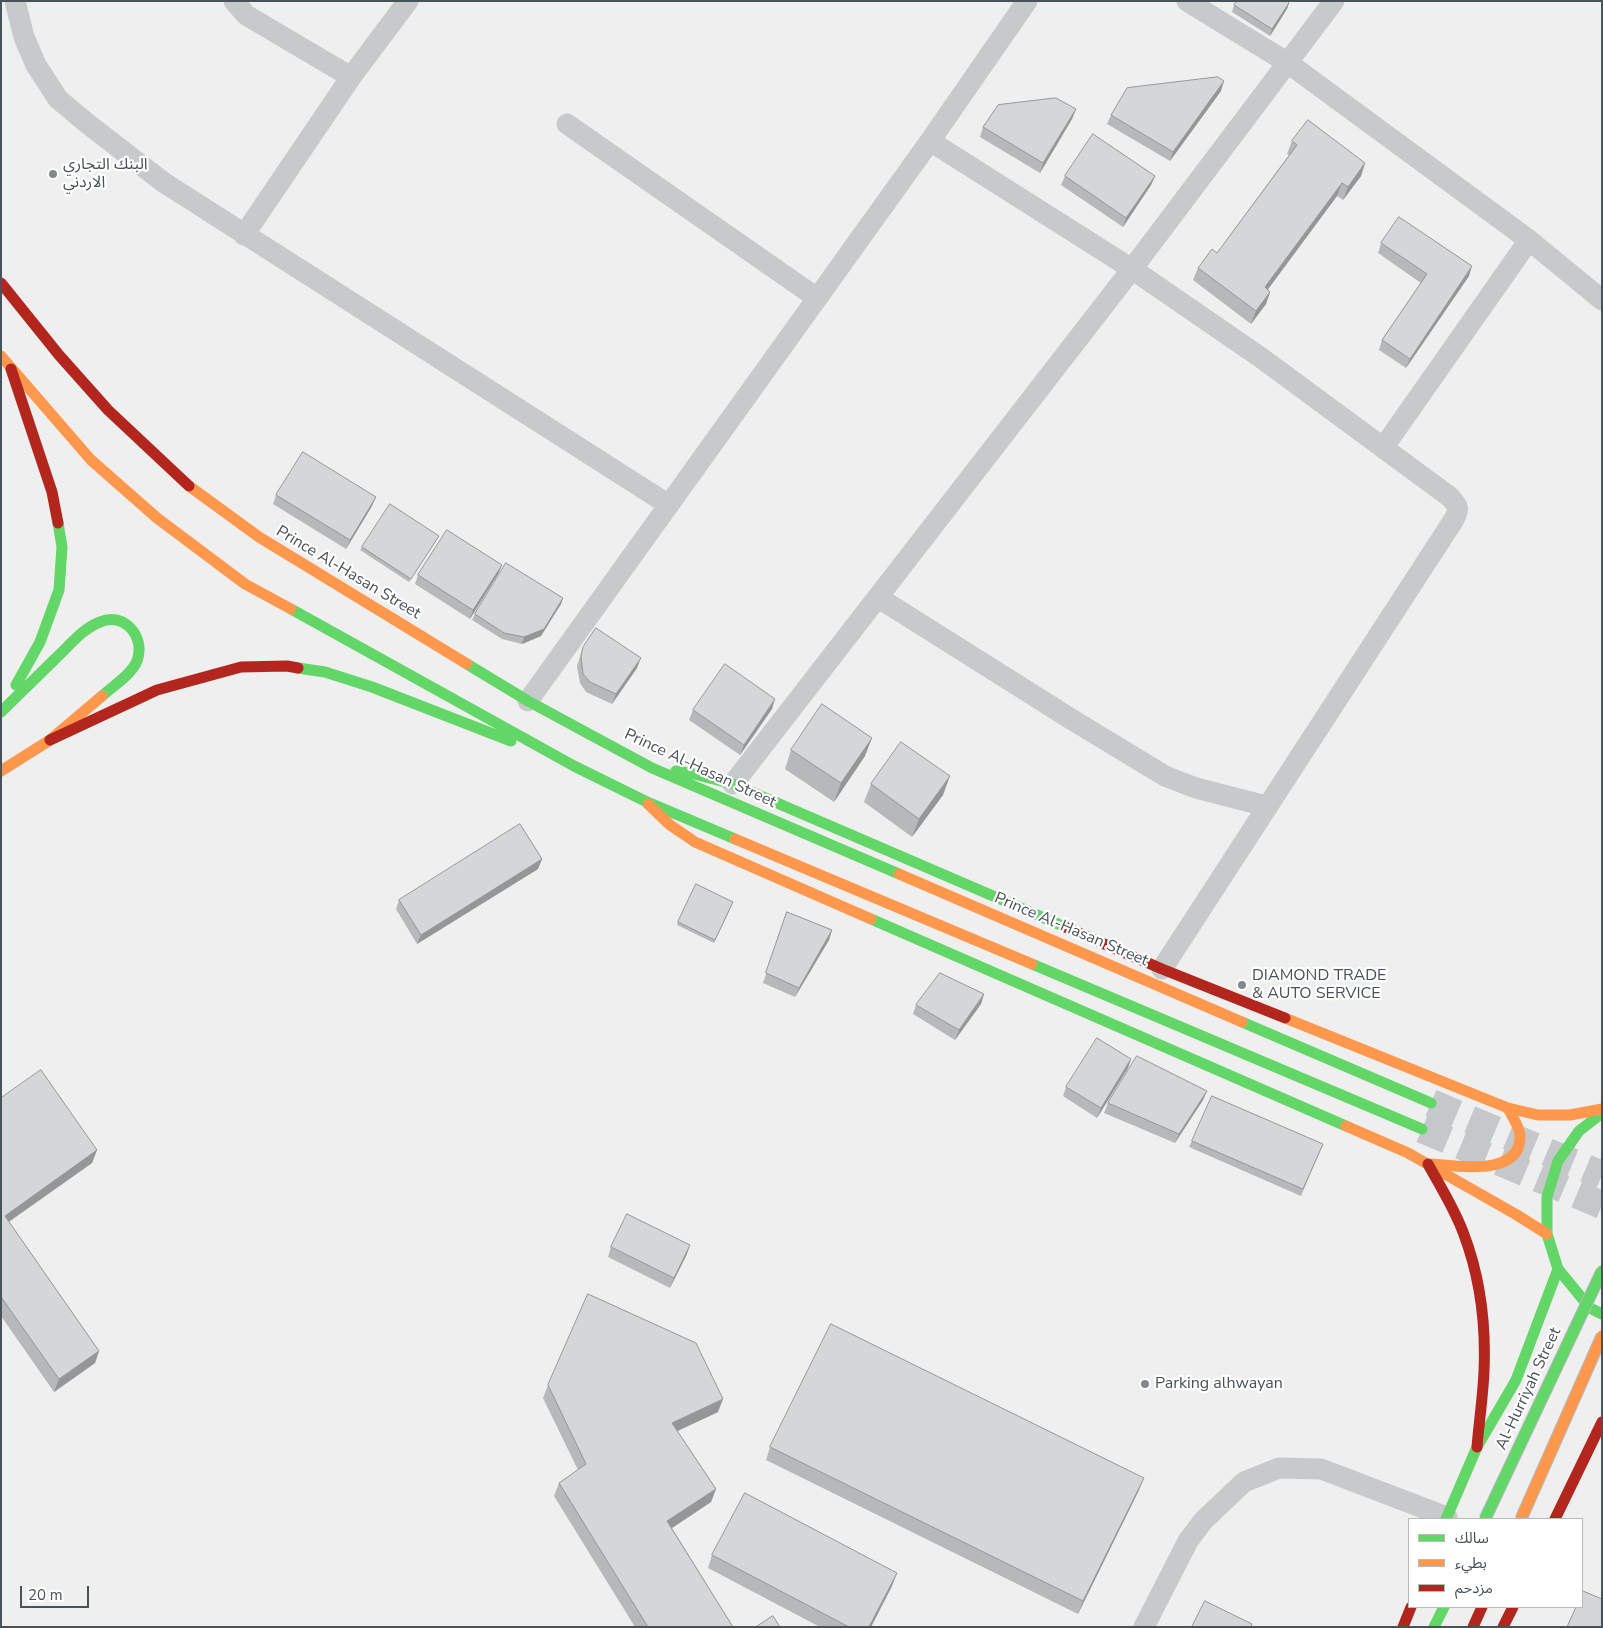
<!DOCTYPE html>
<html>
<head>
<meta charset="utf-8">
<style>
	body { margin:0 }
	#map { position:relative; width:1603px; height:1628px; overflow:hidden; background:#efefef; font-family:"Nunito Sans","Noto Sans Arabic",sans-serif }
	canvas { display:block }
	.frame { position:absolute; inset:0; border:2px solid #485259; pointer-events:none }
	.legend { position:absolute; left:1408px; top:1518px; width:175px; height:90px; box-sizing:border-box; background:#fff; border:1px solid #b6babd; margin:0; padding:6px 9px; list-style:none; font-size:15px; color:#485259 }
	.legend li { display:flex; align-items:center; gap:10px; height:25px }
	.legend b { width:25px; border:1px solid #b6babd }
	.scale { position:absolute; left:20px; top:1586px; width:69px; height:22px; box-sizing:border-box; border:2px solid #485259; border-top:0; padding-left:6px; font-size:15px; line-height:18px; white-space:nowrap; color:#485259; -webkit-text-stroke:4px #fff; paint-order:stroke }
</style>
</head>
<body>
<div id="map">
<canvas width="1603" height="1628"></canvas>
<div class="frame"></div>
<ul class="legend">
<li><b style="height:6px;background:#63d668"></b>سالك</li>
<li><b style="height:6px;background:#ff974d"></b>بطيء</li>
<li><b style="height:6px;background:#b3261e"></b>مزدحم</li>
</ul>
<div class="scale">20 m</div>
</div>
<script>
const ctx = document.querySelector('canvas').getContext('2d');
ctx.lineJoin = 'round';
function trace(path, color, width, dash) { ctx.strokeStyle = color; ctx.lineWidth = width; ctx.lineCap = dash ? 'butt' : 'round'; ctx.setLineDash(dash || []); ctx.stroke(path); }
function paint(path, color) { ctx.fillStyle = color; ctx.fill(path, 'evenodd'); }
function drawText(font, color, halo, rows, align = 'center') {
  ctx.font = font + ' "Nunito Sans","Noto Sans Arabic",sans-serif'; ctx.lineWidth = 4.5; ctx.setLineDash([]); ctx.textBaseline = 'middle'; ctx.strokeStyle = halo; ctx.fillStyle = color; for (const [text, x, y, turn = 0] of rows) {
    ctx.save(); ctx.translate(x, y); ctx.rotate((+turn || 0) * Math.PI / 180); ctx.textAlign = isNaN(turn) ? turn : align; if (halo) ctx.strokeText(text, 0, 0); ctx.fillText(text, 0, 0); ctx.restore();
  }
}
trace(new Path2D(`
	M1431,1103L1602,1175
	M1422,1129L1602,1205`), '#c5c8ca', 28, [28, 14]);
trace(new Path2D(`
	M15,1L24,37L36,65L58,99L88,124L163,182L669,505
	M234,1L246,15L351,77
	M1187,1L1288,63L1529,240L1602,300
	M567,124L817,298
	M930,141L1132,269L1260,357L1450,497C1459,507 1460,509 1453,521L1162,969
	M244,235L351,77L408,1
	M1383,448L1529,240
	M879,598L1071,719L1165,776L1196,788L1266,806
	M528,701L930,141L1027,1
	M733,784L1132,269L1334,1
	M1144,1627L1188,1541L1203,1521L1244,1482L1279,1468L1321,1469L1447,1517`), '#c7c9ca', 21);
trace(new Path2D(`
	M291,609L574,766L645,801L735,839
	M467,664L528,701L652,768L899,874
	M298,668L325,672L372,687L511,741
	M16,685L40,642L59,590L62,547L58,523
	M1,712C19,694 38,676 56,658C70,645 82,629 100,622C124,611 146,637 137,661C131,675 113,686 102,696
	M676,771L690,773L733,784L1065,927
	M871,919L1346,1126
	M1032,964L1422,1129
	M1242,1022L1431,1103
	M1602,1113L1579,1131L1558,1161L1547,1197V1234L1558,1269L1590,1308L1602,1314
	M1446,1519L1477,1447L1516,1380L1558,1269
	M1434,1627L1444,1607`), '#63d668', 11);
trace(new Path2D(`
	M1,356L91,460L157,518L245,584L291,609
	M189,486L259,537L467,664
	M1,771L50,740L102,696
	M648,804L670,825L695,842L871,919
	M735,839L1032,964
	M899,874L1242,1022
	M1285,1018L1508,1108L1538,1115H1570L1602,1109
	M1346,1126L1408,1153L1517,1215L1547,1234
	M1432,1164C1457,1166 1521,1177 1520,1136C1520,1127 1512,1117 1508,1108`), '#ff974d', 11);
trace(new Path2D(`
	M1,283L59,355L108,410L189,486
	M11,369L52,492L58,523
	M50,740L157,690L241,667L287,666L298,668
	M1065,927L1162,969L1285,1018
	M1428,1164C1440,1186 1454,1208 1463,1232C1480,1276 1486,1324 1484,1371C1483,1396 1479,1422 1477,1447
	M1555,1519L1602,1422
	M1403,1627L1411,1607
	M1473,1627L1482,1607
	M1503,1627L1513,1607`), '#b3261e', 11);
const fastBridge = new Path2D(`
	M1485,1519L1602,1271`);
const slowBridge = new Path2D(`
	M1521,1519L1602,1336`);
trace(fastBridge, '#b5b9bd', 13, []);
trace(slowBridge, '#b5b9bd', 13, []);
trace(fastBridge, '#63d668', 11);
trace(slowBridge, '#ff974d', 11);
paint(new Path2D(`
	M1289,3L1287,9L1270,36L1232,12L1234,5Z
	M1221,91L1170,161L1107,124L1111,115Z
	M1076,109L1072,119L1040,173L980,137L983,127Z
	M1292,141L1365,163L1361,176L1343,200L1337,196L1268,289L1270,292L1266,304L1251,324L1193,280L1198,268L1217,253L1289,155L1287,154Z
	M1065,176H1155L1151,185L1123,227L1061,185Z
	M1381,243L1469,276L1406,368L1379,350L1382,340L1421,283L1378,253Z
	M276,495L372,506L346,549L273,504Z
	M439,536L437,539L409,582L360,550L362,547Z
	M502,565L498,574L470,619L415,584L418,575Z
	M563,598L561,604L541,636L522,644L502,639L472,620L475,614Z
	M583,647L637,668L612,704L586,692L580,683L577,666Z
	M772,709L740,755L689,720L693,710Z
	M791,750L865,756L834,802L785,769Z
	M871,784L943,795L912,837L864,802Z
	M542,859L538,869L417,944L396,909L399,900Z
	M732,905L714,943L677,925L678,922Z
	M787,912L832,930L829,940L795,997L763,983Z
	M984,994L981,1004L955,1040L913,1014L916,1005Z
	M1131,1059L1128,1068L1097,1118L1063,1096L1066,1087Z
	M1207,1091L1203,1100L1175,1143L1104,1113L1108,1103Z
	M1,1098L97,1150L92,1163L9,1222L99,1351L95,1363L54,1392L1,1316Z
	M1192,1141L1323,1144L1301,1196L1189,1147Z
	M611,1247L687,1254L670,1288L608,1257Z
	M548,1385L718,1412L677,1431L716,1489L711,1502L672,1528L733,1627H635L554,1496L559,1483L578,1470L543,1398Z
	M770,1447L1139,1490L1078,1614L766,1460Z
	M712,1555L892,1586L871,1627H820L708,1568Z`), '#b7b8ba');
paint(new Path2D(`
	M1289,3L1287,9L1270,36L1272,29Z
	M1224,81L1221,91L1170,161L1173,152Z
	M1076,109L1072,119L1040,173L1043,163Z
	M1365,163L1361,176L1343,200L1348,187Z
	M1155,176L1151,185L1123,227L1126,218Z
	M1342,183L1337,196L1260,300L1265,287Z
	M1472,266L1469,276L1406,368L1410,359Z
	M1270,292L1266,304L1251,324L1256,311Z
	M376,497L372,506L346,549L350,540Z
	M502,565L498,574L470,619L473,610Z
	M563,598L561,604L541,636L522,644L524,637Z
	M641,658L637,668L612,704L616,694Z
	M775,699L772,709L740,755L744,745Z
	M872,738L865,756L834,802L841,783Z
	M950,776L943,795L912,837L919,819Z
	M542,859L538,869L417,944L421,935Z
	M832,930L829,940L795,997L799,988Z
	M984,994L981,1004L955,1040L959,1030Z
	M1131,1059L1128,1068L1097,1118L1101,1108Z
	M1207,1091L1203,1100L1175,1143L1179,1134Z
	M97,1150L92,1163L1,1227L5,1216Z
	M690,1245L687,1254L670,1288L674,1278Z
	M99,1351L95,1363L54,1392L59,1379Z
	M723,1399L718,1412L667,1436L672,1423Z
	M1144,1478L1139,1490L1078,1614L1083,1601Z
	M716,1489L711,1502L663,1534L667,1521Z
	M897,1573L892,1586L871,1627H869Z`), '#959697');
const building = new Path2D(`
	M1237,1H1287L1289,3L1272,29L1234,5Z
	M1218,77L1224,81L1173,152L1111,115L1127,88Z
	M1056,98L1076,109L1043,163L983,127L998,105Z
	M1308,120L1365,163L1348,187L1342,183L1265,287L1270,292L1256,311L1198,268L1212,249L1217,253L1297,145L1292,141Z
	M1093,134L1155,176L1126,218L1065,176Z
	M1399,217L1472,266L1410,359L1382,340L1427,274L1381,243Z
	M303,452L376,497L350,540L276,495Z
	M390,504L439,536L411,579L362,547Z
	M447,530L502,565L473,610L418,575Z
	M506,563L563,598L544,629L524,637L504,633L475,614Z
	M596,628L641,658L616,694L590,682L583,674L581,656L583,647Z
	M725,664L775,699L744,745L693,710Z
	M822,704L872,738L841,783L791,750Z
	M901,742L950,776L919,819L871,784Z
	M520,824L542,859L421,935L399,900Z
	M696,884L733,902L715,940L678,922Z
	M787,912L832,930L799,988L766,973Z
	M940,973L984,994L959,1030L916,1005Z
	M1097,1038L1131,1059L1101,1108L1066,1087Z
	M1137,1056L1207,1091L1179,1134L1108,1103Z
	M41,1070L97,1150L5,1216L99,1351L59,1379L1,1297V1098Z
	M1212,1096L1323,1144L1303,1189L1192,1141Z
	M627,1214L690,1245L674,1278L611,1247Z
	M588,1294L696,1343L723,1399L672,1423L716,1489L667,1521L733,1627H648L559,1483L586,1464L548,1385Z
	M831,1324L1144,1478L1083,1601L770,1447Z
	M745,1493L897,1573L869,1627H849L712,1555Z
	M1583,1591L1602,1599V1627H1567L1576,1607H1582V1594Z
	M1205,1601L1252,1624L1251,1627H1192Z
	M773,1616L780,1627H756Z`);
paint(building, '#d5d6d8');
trace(building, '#959697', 1);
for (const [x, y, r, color] of [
	[53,174,5,"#82898e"],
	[1242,985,5,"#82898e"],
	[1145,1384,5,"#82898e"]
]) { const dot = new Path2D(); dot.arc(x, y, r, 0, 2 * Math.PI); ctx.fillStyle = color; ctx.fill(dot); trace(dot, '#fff', 2); }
drawText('16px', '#485259', '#fff', [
	["البنك التجاري",63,165],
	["الاردني",63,183],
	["DIAMOND TRADE",1252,976],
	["& AUTO SERVICE",1252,994],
	["Parking alhwayan",1155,1384]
], 'left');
drawText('16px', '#485259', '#fff', [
	["Prince Al-Hasan Street",348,573,31],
	["Prince Al-Hasan Street",700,769,25],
	["Prince Al-Hasan Street",1071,930,23],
	["Al-Hurriyah Street",1529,1389,-65]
]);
</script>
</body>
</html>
